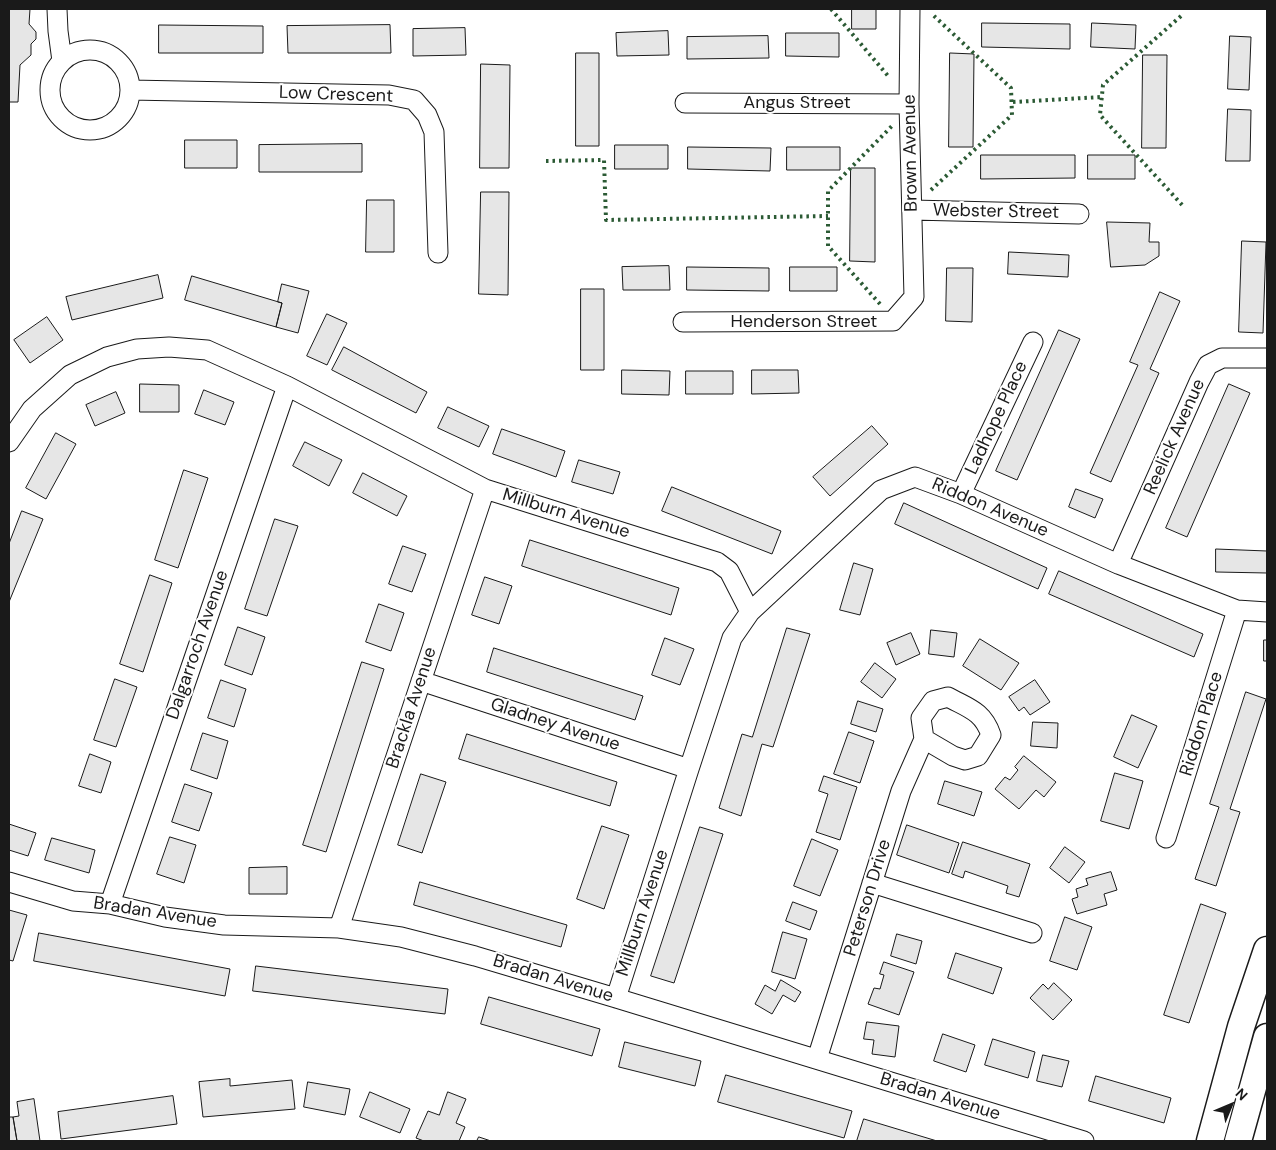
<!DOCTYPE html>
<html>
<head>
<meta charset="utf-8">
<style>
	body { margin:0 }
	#map { position:relative; width:1276px; height:1150px; overflow:hidden; background:#fff; font-family:"DM Sans",sans-serif }
	canvas { display:block }
	.frame { position:absolute; inset:0; border:10px solid #1a1a1a; pointer-events:none }
	.north { position:absolute; left:1206px; top:1080px; width:50px; height:50px; -webkit-text-stroke:4px #fff; paint-order:stroke; rotate:45deg; font-size:14px; font-weight:700; line-height:20px; text-align:center; color:#1a1a1a }
	.north::after { content:''; display:block; margin:auto; width:18px; height:22px; background:#1a1a1a; clip-path:polygon(50% 0,100% 100%,50% 72%,0 100%) }
</style>
</head>
<body>
<div id="map">
<canvas width="1276" height="1150"></canvas>
<div class="frame"></div>
<div class="north">N</div>
</div>
<script>
const ctx = document.querySelector('canvas').getContext('2d');
ctx.lineJoin = 'round';
function paint(path, color) { ctx.fillStyle = color; ctx.fill(path, 'evenodd'); }
function trace(path, color, width, dash) { ctx.strokeStyle = color; ctx.lineWidth = width; ctx.lineCap = dash ? 'butt' : 'round'; ctx.setLineDash(dash || []); ctx.stroke(path); }
function drawText(font, color, halo, rows, align = 'center') {
  ctx.font = font + ' "DM Sans",sans-serif'; ctx.lineWidth = 4; ctx.setLineDash([]); ctx.textBaseline = 'middle'; ctx.strokeStyle = halo; ctx.fillStyle = color; for (const [text, x, y, turn = 0] of rows) {
    ctx.save(); ctx.translate(x, y); ctx.rotate((+turn || 0) * Math.PI / 180); ctx.textAlign = isNaN(turn) ? turn : align; if (halo) ctx.strokeText(text, 0, 0); ctx.fillText(text, 0, 0); ctx.restore();
  }
}
const building = new Path2D(`
	M9,9H30L29,24L36,32V39L31,44V55L20,65L18,102H9Z
	M852,9H876V29H852Z
	M982,23L1070,24V49L982,47Z
	M1092,23L1136,25L1135,49L1091,47Z
	M159,25L263,26V53H159Z
	M390,25L391,53H288L287,26Z
	M465,28L466,55L413,56V29Z
	M668,31L669,55L617,56L616,33Z
	M786,33H839V57L786,56Z
	M768,36L769,58L687,59V37Z
	M1230,36L1251,37L1249,90L1228,89Z
	M576,53H599V146H576Z
	M950,53L974,54L973,147H949Z
	M1143,55H1167L1166,148H1142Z
	M481,64L510,65L509,168H480Z
	M1228,109L1251,110L1250,161H1226Z
	M185,140H237V168H185Z
	M362,144V172H259V145Z
	M615,145H668V169H615Z
	M688,147L771,148L770,171L688,169Z
	M787,147H840V170H787Z
	M981,155H1075V178L981,179Z
	M1088,155H1135V179H1088Z
	M851,168H875V262L850,261Z
	M481,192H509L508,295L479,294Z
	M367,200H394V252H366Z
	M1107,222L1150,223L1149,242H1159V256L1145,265L1111,267Z
	M1242,241L1266,242L1263,333L1239,332Z
	M1009,252L1069,255L1068,277L1008,274Z
	M669,266L670,290H623L622,267Z
	M687,267L769,268V291L687,290Z
	M790,267H837V291H790Z
	M947,268H973L972,322L946,321Z
	M158,275L163,298L72,320L66,297Z
	M192,276L282,303L276,327L185,300Z
	M282,284L309,291L298,333L276,327L282,303L278,302Z
	M581,289H604V370H581Z
	M1160,292L1180,301L1150,369L1159,373L1111,482L1090,473L1138,365L1130,362Z
	M327,314L347,323L327,365L307,356Z
	M47,317L63,340L30,363L14,340Z
	M1059,330L1080,339L1017,480L996,471Z
	M344,347L427,392L416,413L332,370Z
	M622,370L670,371L669,395L622,394Z
	M752,370H798L799,393L752,394Z
	M686,371H733V394H686Z
	M140,384L179,385V412H140Z
	M1229,384L1250,393L1187,537L1166,528Z
	M204,390L234,402L225,425L195,414Z
	M116,392L125,413L95,426L86,405Z
	M448,407L489,426L479,447L438,428Z
	M872,426L888,444L830,496L813,477Z
	M502,429L565,451L556,477L493,454Z
	M56,433L76,444L46,499L26,488Z
	M305,442L342,460L329,486L293,466Z
	M579,460L620,472L613,494L572,482Z
	M184,470L208,478L178,568L155,560Z
	M363,473L407,496L397,516L353,493Z
	M672,487L781,531L772,554L662,511Z
	M1076,489L1103,499L1095,518L1069,507Z
	M904,503L1047,568L1038,589L895,524Z
	M22,511L43,519L9,602V544Z
	M275,519L298,526L267,616L245,609Z
	M530,540L679,588L671,615L522,566Z
	M403,546L426,554L412,592L389,584Z
	M1216,549L1267,551V573L1216,572Z
	M854,563L873,569L860,615L840,610Z
	M1059,571L1203,634L1194,657L1049,594Z
	M150,575L172,583L143,672L120,664Z
	M485,577L512,586L499,624L472,615Z
	M379,604L404,613L391,651L366,642Z
	M238,627L265,637L252,675L225,665Z
	M787,628L810,634L773,747L762,744L741,816L719,808L742,734L752,737Z
	M931,630L957,633L954,657L929,654Z
	M911,633L920,654L896,665L887,643Z
	M665,638L694,649L680,685L652,675Z
	M980,639L1019,663L1001,690L963,666Z
	M1264,640H1267V661H1264Z
	M494,648L643,696L635,720L487,672Z
	M362,662L384,669L326,852L303,845Z
	M875,663L896,679L882,698L861,682Z
	M115,679L137,687L116,747L94,740Z
	M221,680L246,689L234,727L208,718Z
	M1035,680L1050,702L1030,715L1024,707L1019,711L1009,697Z
	M1246,692L1266,699L1230,809L1240,812L1216,886L1195,879L1219,807L1210,804Z
	M858,701L883,709L876,732L851,724Z
	M1132,715L1157,726L1138,768L1114,757Z
	M1033,722L1058,723L1057,748L1031,746Z
	M849,732L874,741L860,783L834,774Z
	M203,733L228,741L217,779L191,770Z
	M467,734L617,782L610,806L459,759Z
	M90,754L111,762L101,793L79,786Z
	M1024,756L1056,782L1044,797L1036,790L1019,809L995,789L1005,777L1010,780L1018,770L1015,767Z
	M1115,773L1143,781L1129,829L1101,821Z
	M421,774L446,782L422,853L398,845Z
	M824,776L857,787L840,840L816,832L828,794L819,791Z
	M945,781L982,792L974,816L938,804Z
	M185,784L212,793L199,831L172,822Z
	M9,824L36,833L28,856L9,850Z
	M907,825L959,843L949,873L897,855Z
	M602,826L629,835L604,909L577,899Z
	M700,827L723,834L674,983L651,976Z
	M170,837L196,845L184,883L157,874Z
	M52,838L95,850L89,873L45,860Z
	M812,839L838,850L820,896L794,886Z
	M963,842L1030,864L1019,897L1006,893L1008,886L965,871L963,878L952,874Z
	M1065,847L1085,862L1069,883L1050,868Z
	M287,867V894H249V868Z
	M1111,872L1117,890L1104,894L1107,905L1077,914L1072,899L1078,897L1076,889L1088,885L1086,879Z
	M420,882L567,925L561,947L414,905Z
	M793,902L817,911L810,930L786,921Z
	M1201,904L1226,913L1189,1023L1164,1015Z
	M9,910L27,915L13,961L9,960Z
	M1065,917L1092,927L1077,970L1050,961Z
	M783,932L807,939L795,979L772,972Z
	M39,933L230,969L225,996L34,961Z
	M897,934L922,941L916,964L891,956Z
	M956,953L1002,968L993,994L948,978Z
	M884,962L914,972L899,1015L868,1004L874,988L880,989L884,975L880,974Z
	M256,966L448,989L445,1014L253,991Z
	M781,980L801,992L795,1002L783,995L772,1014L755,1004L765,985L775,991Z
	M1054,983L1072,1000L1053,1020L1030,998L1043,984L1048,989Z
	M489,997L600,1029L592,1056L481,1024Z
	M867,1022L899,1026L895,1057L872,1054L874,1040L864,1039Z
	M943,1034L975,1045L966,1072L934,1061Z
	M993,1039L1035,1052L1028,1078L985,1065Z
	M625,1042L701,1061L695,1086L619,1067Z
	M1043,1055L1069,1061L1062,1087L1037,1081Z
	M726,1075L852,1111L844,1138L718,1102Z
	M1096,1076L1171,1098L1164,1123L1089,1101Z
	M230,1079V1086L292,1080L295,1109L203,1117L199,1082Z
	M308,1082L350,1089L345,1115L304,1107Z
	M370,1092L410,1109L400,1133L360,1117Z
	M448,1092L466,1099L456,1123L465,1127L459,1141H424L416,1138L428,1111L439,1115Z
	M173,1096L177,1124L61,1139L58,1112Z
	M34,1099L40,1141H17L13,1117L19,1116L17,1102Z
	M9,1117H13L17,1141H9Z
	M864,1119L937,1141H857Z
	M479,1137L491,1141H477Z`);
paint(building, '#e6e6e6');
trace(building, '#1a1a1a', 1);
const street = new Path2D(`
	M57,9L58,31L62,61
	M50 90a40 40 0 1 1 80 0a40 40 0 1 1-80 0Z
	M130,90L389,95L414,100L427,115L434,132L438,253
	M685,103L909,104
	M912,210L1079,214
	M683,322L893,321L914,297L909,104L910,9
	M9,442L32,409L70,375L107,357L137,349L169,347L207,350L287,386L485,489L717,562L729,571L750,612L732,638L689,769L616,998
	M961,494L1033,342
	M1118,564L1199,382L1208,365L1222,358H1267
	M750,612L881,490L915,477L961,494L1118,564L1237,610L1267,612
	M421,681L689,769
	M1166,838L1237,610
	M9,882L73,901L110,904L165,917L224,925L339,928L401,937L475,956L616,998L1084,1141
	M872,883L1032,933
	M110,904L287,386
	M339,928L485,489
	M817,1059L901,791L924,739L921,718L933,701L948,697C968,708 983,711 991,735L978,756L965,760L953,756L924,739`);
const secondary = new Path2D(`
	M1210,1141L1241,1027L1267,950
	M1238,1141L1267,1037`);
trace(street, '#1a1a1a', 21);
trace(secondary, '#1a1a1a', 29);
trace(street, '#fff', 19);
trace(secondary, '#fff', 26);
trace(new Path2D(`
	M831,9L889,77
	M1181,16L1103,85L1100,115L1184,207
	M1013,102L1102,97
	M546,161L604,160L606,220L828,216
	M931,190L1012,115L1011,88L933,15
	M880,304L828,246V191L892,126`), '#2b5a34', 4, [2.5, 4]);
drawText('18px', '#1a1a1a', '#fff', [
	["Low Crescent",336,95,2],
	["Angus Street",797,103],
	["Brown Avenue",911,153,-91],
	["Webster Street",996,212,1],
	["Henderson Street",804,322],
	["Ladhope Place",997,418,-65],
	["Reelick Avenue",1175,437,-66],
	["Riddon Avenue",990,508,23],
	["Millburn Avenue",566,514,17],
	["Dalgarroch Avenue",198,645,-71],
	["Brackla Avenue",412,708,-72],
	["Riddon Place",1202,724,-73],
	["Gladney Avenue",555,725,18],
	["Peterson Drive",868,898,-73],
	["Bradan Avenue",155,913,9],
	["Millburn Avenue",643,913,-72],
	["Bradan Avenue",553,979,17],
	["Bradan Avenue",940,1097,17]
]);
</script>
</body>
</html>
